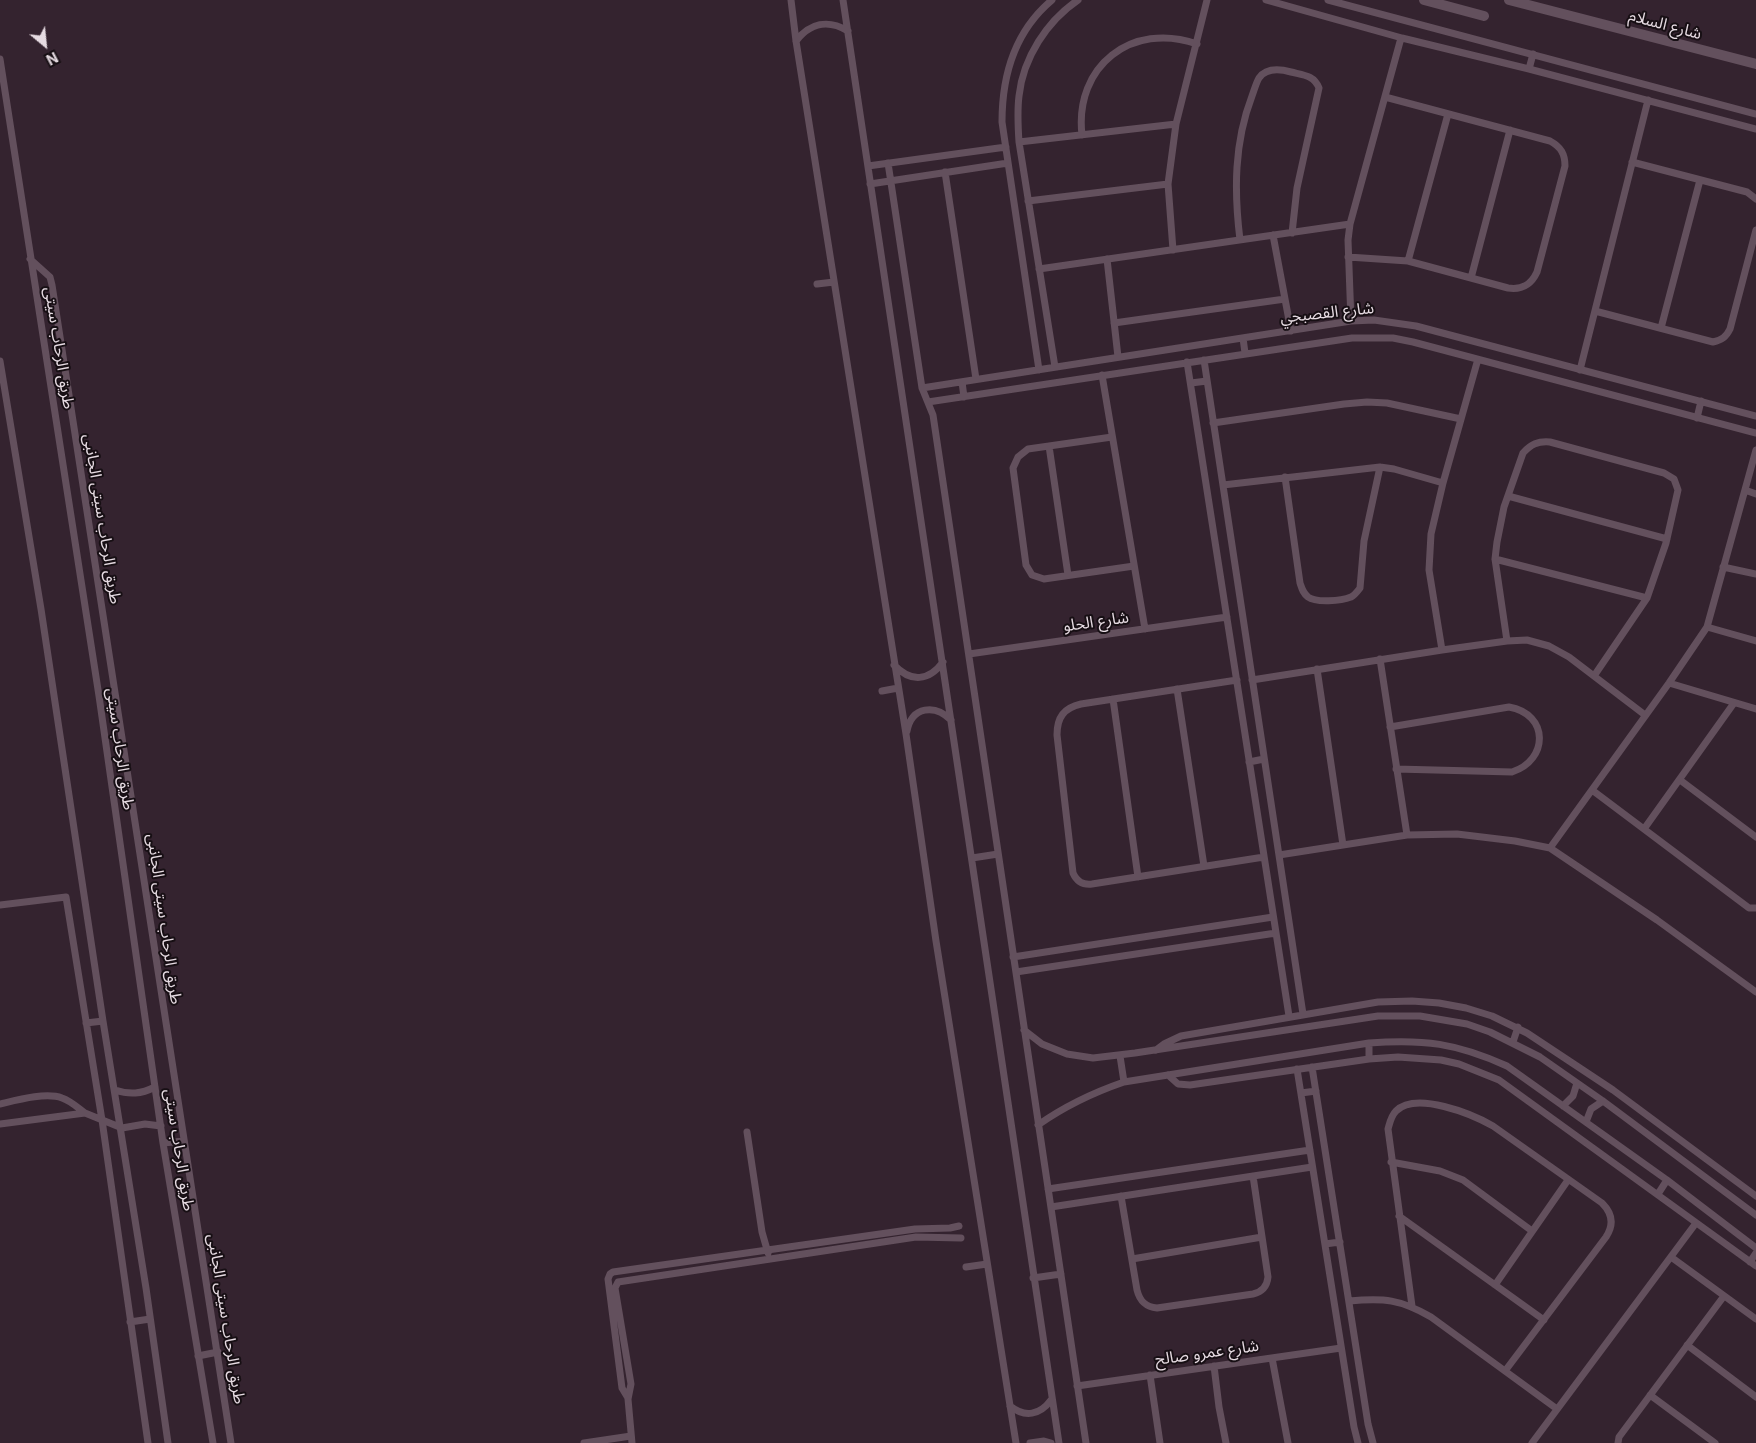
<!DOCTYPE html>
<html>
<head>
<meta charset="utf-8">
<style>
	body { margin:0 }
	#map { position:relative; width:1756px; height:1443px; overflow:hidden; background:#34232f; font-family:Inter,sans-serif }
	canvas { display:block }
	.north { position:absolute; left:20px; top:20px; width:50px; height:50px; -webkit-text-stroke:4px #170f14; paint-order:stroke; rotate:152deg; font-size:14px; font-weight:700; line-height:20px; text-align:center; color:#e6dbe2 }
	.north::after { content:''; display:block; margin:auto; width:18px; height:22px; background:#e6dbe2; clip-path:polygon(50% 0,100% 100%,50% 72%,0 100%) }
</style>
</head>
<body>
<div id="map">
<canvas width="1756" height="1443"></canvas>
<div class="north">N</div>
</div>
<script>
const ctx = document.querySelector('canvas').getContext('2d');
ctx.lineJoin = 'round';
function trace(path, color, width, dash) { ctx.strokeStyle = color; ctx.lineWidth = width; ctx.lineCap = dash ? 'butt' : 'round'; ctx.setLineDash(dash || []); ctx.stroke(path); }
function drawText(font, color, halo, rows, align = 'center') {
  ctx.font = font + ' Inter,"Noto Sans Arabic",sans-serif'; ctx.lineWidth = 4; ctx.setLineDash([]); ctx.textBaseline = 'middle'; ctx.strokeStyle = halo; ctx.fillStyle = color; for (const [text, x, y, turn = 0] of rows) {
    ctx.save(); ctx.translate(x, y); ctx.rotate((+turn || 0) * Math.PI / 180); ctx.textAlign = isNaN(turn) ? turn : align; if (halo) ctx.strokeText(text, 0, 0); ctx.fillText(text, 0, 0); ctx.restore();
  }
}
trace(new Path2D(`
	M791,0L796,41L906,734L936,941L1016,1443
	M843,0L1059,1443
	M1266,0L1402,38L1529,69L1756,129
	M1328,0L1756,114
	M796,41C810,23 828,19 848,31
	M0,59L99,696L163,1143L213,1443
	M1529,69L1533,54
	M1082,135C1074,66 1132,21 1197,44
	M1019,142L1176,124
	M1632,162L1747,192L1756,199
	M888,163L922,388L933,415L1086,1443
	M868,166L1006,147
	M945,172L976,379
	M870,184L1008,163
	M1028,201L1168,184
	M1273,235L1291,331
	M1240,240C1234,191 1234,143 1252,96C1254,91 1256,83 1259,78C1266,68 1280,69 1291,72C1303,75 1314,75 1319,88L1297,188L1292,233
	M1173,250L1168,184L1176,124L1207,0
	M1348,257L1408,261L1508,288C1522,290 1531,285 1537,272L1565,166C1565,154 1561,147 1550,141L1385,97
	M30,259L50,277L52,285L231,1443
	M1107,259L1118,357
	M1408,261L1448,114
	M1039,269L1350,224
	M1471,278L1510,130
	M817,284L834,282
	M1595,311L1713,342C1722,340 1726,337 1730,329L1756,230
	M1351,321L1348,240L1350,224L1401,38
	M1114,323L1285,299
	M1661,328L1700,180
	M1243,338L1245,353
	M1204,360L1303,1014
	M0,361L41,609L103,1021L146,1288L168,1443
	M1187,362L1289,1016
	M1055,367L1019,142C1018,127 1017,112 1019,96C1023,58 1047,21 1078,0
	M1039,370L1002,122C1002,76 1015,31 1052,0
	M1580,370L1648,100
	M1102,375L1145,629
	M962,382L964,397
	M1191,383L1207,381
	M922,388L1351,321L1374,320L1416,326L1756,416
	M928,402L1352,338H1393L1413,342L1756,433
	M1697,418L1701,401
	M1213,423L1344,404L1367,402L1387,403L1461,419
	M1112,437L1028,449L1018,457L1013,468L1026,565L1032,575L1044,579L1134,566
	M1049,446L1068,575
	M1285,477L1300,583C1302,589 1303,593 1308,597C1316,603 1341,601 1351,597C1355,595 1357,592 1360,588L1364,541L1380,467
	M1223,485L1380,467L1394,469L1443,483
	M1745,490L1756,494
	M1508,496L1667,539
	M1495,559L1647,598
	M1723,567L1756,574
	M1707,627L1756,641
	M1507,641L1495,559L1497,542L1504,507L1523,453C1531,444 1538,441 1550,442L1664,473L1674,479L1678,490L1666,543L1647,598L1594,676
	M1442,650L1429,570L1431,534L1443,483L1478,359
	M969,654L1227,617
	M1380,659L1407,835
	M894,665C911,683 929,681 943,662
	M1317,669L1343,845
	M1237,680L1081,704C1064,708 1057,717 1057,735L1073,873C1077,882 1083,885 1092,884L1264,857
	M1252,680L1442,650L1507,641L1527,640L1549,646L1569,657L1645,715
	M1669,683L1756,709
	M1177,689L1204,866
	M882,691L898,688
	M1113,699L1138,877
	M1390,727L1509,707C1549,714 1549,760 1512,772L1396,769
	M907,731C912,706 935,704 951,720
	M1249,762L1264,759
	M1680,780L1756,837
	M1592,790L1749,908H1756
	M1644,829L1734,703
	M1550,848L1669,683L1707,627L1756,450
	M1279,855L1407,835L1457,834L1515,841L1550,848L1657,920L1756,992
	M972,858L998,854
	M0,905L66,897L102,1120L148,1443
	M1013,957L1273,917
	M1016,972L1276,933
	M86,1023L103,1021
	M1024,1030L1042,1044L1067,1054L1093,1058L1135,1053L1378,1016H1420L1467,1024L1490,1032L1540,1057L1603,1101L1756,1215
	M1513,1042L1518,1027
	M1369,1043V1059
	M1156,1050L1164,1044L1181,1036L1378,1002L1412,1001L1439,1003L1466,1008L1492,1016L1527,1033L1613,1090L1756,1196
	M1120,1056L1124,1082
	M1312,1067L1368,1424L1373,1443
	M1297,1069L1354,1427L1358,1443
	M1168,1075L1178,1084L1190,1085L1369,1059L1398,1057L1441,1060L1459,1064L1499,1080L1756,1266
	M115,1090C130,1095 141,1094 155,1087
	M1301,1093L1316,1091
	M0,1104C17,1100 46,1092 62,1098C71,1101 78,1108 85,1113
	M1563,1106L1573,1096L1577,1083
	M1586,1122L1591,1109L1603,1101
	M0,1124L85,1113L122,1128L145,1124L161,1126
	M1038,1125C1065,1106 1092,1093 1124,1082L1369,1043C1424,1039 1456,1043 1507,1066L1667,1180L1756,1248
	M747,1132L762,1232L768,1253
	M163,1143L184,1141
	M1391,1162L1440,1171L1463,1180L1532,1231
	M1048,1189L1310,1150
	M1658,1194L1667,1180
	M1121,1196L1137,1290C1140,1302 1146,1307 1157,1308L1253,1294C1262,1292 1267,1287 1268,1277L1253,1176
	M1051,1207L1312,1167
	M1399,1216L1544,1320
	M1325,1244L1340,1242
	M1671,1257L1756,1319
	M1132,1259L1262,1237
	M1750,1262L1756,1253
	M966,1267L987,1264
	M1033,1278L1061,1274
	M1495,1285L1568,1180
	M1349,1301C1384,1298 1400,1299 1431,1317L1557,1409
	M1412,1306L1388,1129C1390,1122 1391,1116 1396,1111C1416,1091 1472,1114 1493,1126L1602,1203C1613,1214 1614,1225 1606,1237L1505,1371
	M130,1322L150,1319
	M1687,1345L1756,1397
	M198,1356L218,1352
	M1272,1358L1288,1443
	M1214,1366L1219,1407L1226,1443
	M1150,1375L1160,1443
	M1077,1386L1341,1348
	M1650,1395L1715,1443
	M628,1398L622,1388L608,1279L610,1274L613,1272L915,1229L950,1228L959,1226
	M1010,1406C1025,1418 1040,1415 1051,1400
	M584,1443L631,1436
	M632,1443L628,1399L631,1384L615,1288L618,1282L916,1237L961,1238
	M1030,1443L1044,1441L1051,1443
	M1532,1443L1696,1223
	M1618,1443L1619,1437L1724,1296`), '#63505d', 7);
trace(new Path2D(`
	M1424,0L1484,16
	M1509,0L1756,64`), '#63505d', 10);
drawText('16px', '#e6dbe2', '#170f14', [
	["شارع السلام",1665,25,15],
	["شارع القصبجي",1327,313,-6],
	["طريق الرحاب سيتى",59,348,81],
	["طريق الرحاب سيتى الجانبى",102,519,81],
	["شارع الحلو",1096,622,-8],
	["طريق الرحاب سيتى",120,749,82],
	["طريق الرحاب سيتى الجانبى",164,919,82],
	["طريق الرحاب سيتى",179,1150,81],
	["طريق الرحاب سيتى الجانبى",226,1319,81],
	["شارع عمرو صالح",1207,1353,-8]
]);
</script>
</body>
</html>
